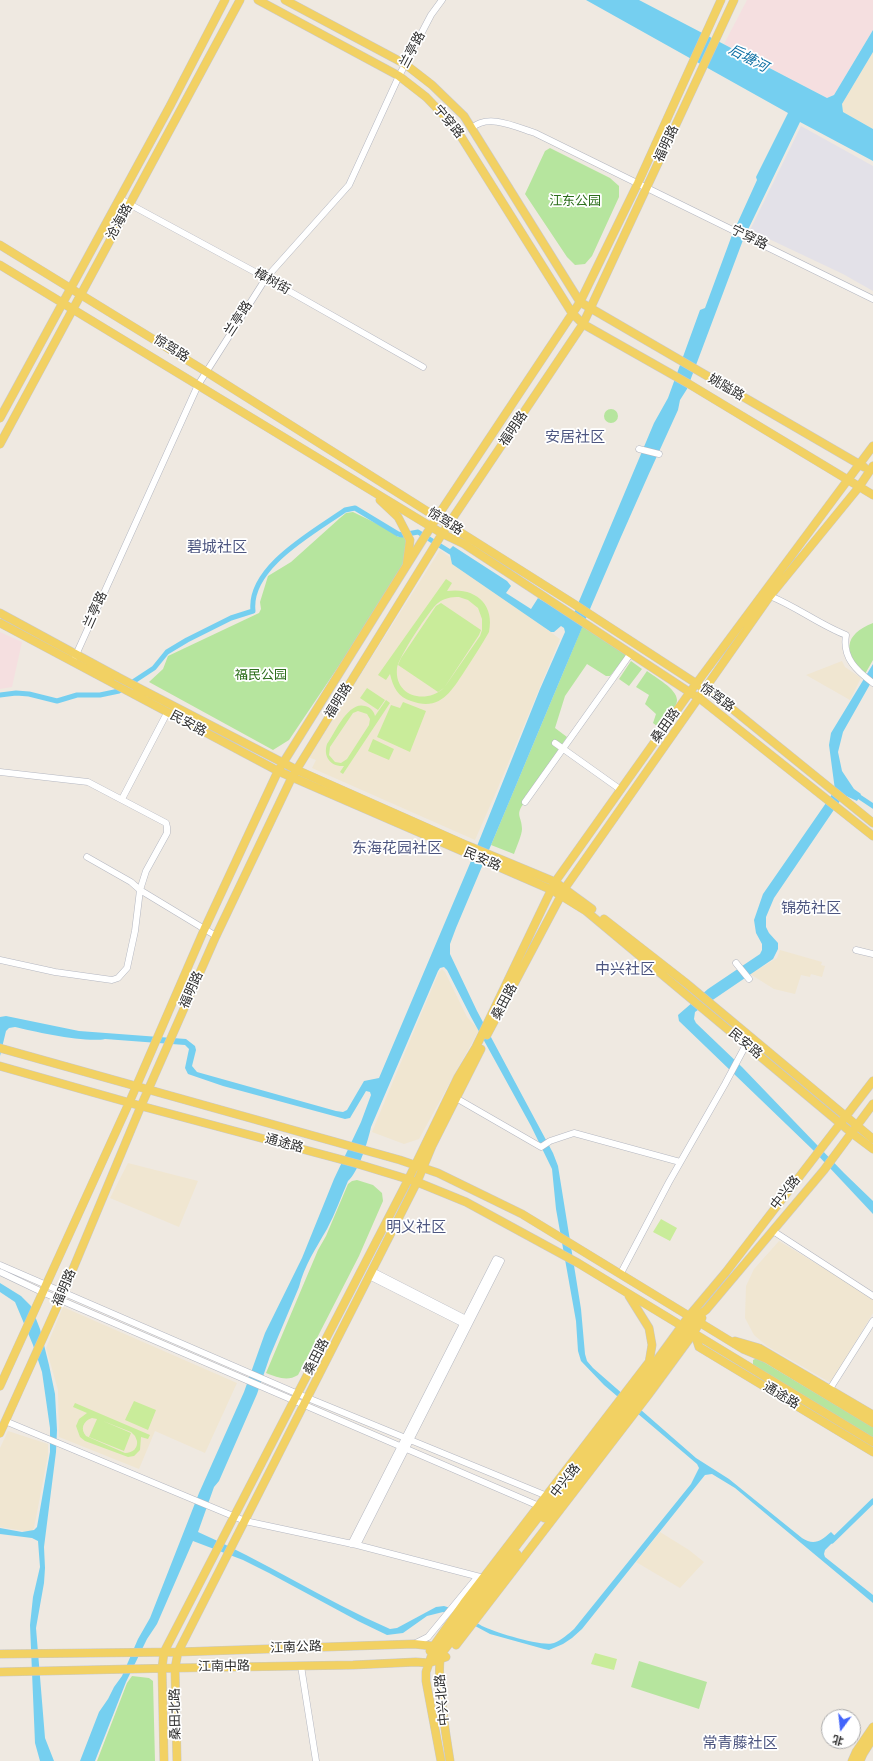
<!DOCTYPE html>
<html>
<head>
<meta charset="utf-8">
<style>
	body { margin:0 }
	#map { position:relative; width:873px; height:1761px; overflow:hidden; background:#efe9e1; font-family:"Roboto Condensed","Noto Sans SC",sans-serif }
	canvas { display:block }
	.north { position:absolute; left:821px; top:1709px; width:40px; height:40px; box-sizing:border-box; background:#fff; border:1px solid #ababab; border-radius:50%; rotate:195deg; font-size:11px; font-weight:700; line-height:16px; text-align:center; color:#2e2e2e }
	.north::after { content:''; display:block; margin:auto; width:14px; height:18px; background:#4264fb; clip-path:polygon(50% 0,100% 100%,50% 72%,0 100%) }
</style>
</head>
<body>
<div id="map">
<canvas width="873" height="1761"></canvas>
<div class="north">北</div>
</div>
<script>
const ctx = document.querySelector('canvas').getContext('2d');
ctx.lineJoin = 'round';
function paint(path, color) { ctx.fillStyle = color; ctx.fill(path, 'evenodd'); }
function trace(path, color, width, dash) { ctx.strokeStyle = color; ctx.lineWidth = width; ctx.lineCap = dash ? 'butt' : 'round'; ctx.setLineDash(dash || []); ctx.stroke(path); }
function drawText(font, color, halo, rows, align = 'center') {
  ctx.font = font + ' "Roboto Condensed","Noto Sans SC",sans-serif'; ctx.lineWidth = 3.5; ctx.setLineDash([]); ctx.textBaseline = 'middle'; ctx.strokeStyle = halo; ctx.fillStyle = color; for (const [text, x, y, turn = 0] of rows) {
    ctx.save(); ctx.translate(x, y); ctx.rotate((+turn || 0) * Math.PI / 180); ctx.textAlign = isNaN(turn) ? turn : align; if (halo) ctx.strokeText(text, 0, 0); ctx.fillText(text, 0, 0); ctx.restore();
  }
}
paint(new Path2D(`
	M801,126L873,166V291L843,274L750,230Z`), '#e3e1e8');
paint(new Path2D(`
	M873,52V129L843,112L842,104Z
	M440,550L560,639L497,790L475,840L312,768L316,760L308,757Z
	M842,661L845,667L861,678L850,700L806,675Z
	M780,950L822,962L821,965L825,966L822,977L811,974L810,977L801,975L795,994L774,989L750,974L777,958Z
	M442,969L445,972L467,1017L479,1030L419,1139L404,1144L372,1132L419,1019L439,972Z
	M128,1163L198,1181L179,1227L110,1198Z
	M779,1241L873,1298V1313L831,1383L767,1346L754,1335L745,1318L746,1286L754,1269Z
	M63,1307L237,1383L205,1453L155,1431L139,1469L59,1437L58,1390L46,1348Z
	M8,1431L48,1444V1455L34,1528L31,1532L0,1527V1448Z
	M660,1532L689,1550L704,1562L680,1588L636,1562Z`), '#f0e6d1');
paint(new Path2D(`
	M747,0H873V30L834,95L827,98L724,44Z
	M0,632L22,642L12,687L0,689Z`), '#f5dfe0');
paint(new Path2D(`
	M550,148L610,178L619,186V197L592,256L585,264L575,265L567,257L525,194L545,151Z
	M604 416a7 7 0 1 1 14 0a7 7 0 1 1-14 0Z
	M353,512L390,530L398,537L408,536L406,566L289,740L273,750L149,682L163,669L168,656L259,613L261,609L260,602L268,576L291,562L340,518L346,513Z
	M873,623V660L865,674C843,653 843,635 873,623Z
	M583,625L623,650L626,656L610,676H606L587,664L565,696L555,728L567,737L530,792L525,796V802C514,815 522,816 522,829C522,835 516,848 514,854L491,845Z
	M631,661L642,669L629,686L619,679Z
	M647,671C655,677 677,689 677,700C677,706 671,712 667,717L665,715L657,726L653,723L656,714L645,704L649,695L636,687Z
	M357,1180L373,1185L382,1193L383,1201L359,1256L298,1375C287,1382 277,1377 266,1373L318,1250L326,1236L348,1184L352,1181Z
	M757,1358L873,1427V1438L753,1365V1360Z
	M639,1661L707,1682L699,1709L631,1687Z
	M132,1676L149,1678L153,1681L155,1761H97L127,1683Z`), '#b6e59e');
paint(new Path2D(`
	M446,579L452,583L447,591C474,587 495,603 489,632C482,644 474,657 466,669C452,690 441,712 411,701C398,697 393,687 390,674L386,680L378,675ZM459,597L468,600L478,608L482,619V630L480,636L444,688C425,705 394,696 397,668C398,658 430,609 438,603C444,598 451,597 459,597Z
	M441,603L481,630L479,635L444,688L438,692L398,665L401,658L436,606Z
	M367,688L385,700L378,710L360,698Z
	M386,700L390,703L343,774L340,772L344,766C330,767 323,756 327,744C335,733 348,701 365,706C370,707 374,711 375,716ZM358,711L367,714L370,719L369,725L347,759L341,763L335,762L329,755L330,747L353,713Z
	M403,702L426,711L410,752L377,737L391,705L400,708Z
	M373,739L394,749L389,760L368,751Z
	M661,1219L677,1228L670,1241L653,1232Z
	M134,1401L156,1410L148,1430L125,1420Z
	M75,1403L150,1435L148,1439L141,1437L140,1450L134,1456L128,1457L85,1441L80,1437L76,1426L79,1419L87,1413L73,1407ZM92,1418L97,1419L89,1437L124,1451L131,1433L103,1421L131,1432L135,1436L137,1441C138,1448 133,1453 125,1453L86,1436C80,1429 83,1421 92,1418Z
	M595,1653L617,1659L614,1670L591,1664Z`), '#c9ec9a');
paint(new Path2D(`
	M586,0H639L827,98L834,95L873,30V52L842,104L843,112L873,129V161L800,122L743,240L687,389L680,400L678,410C599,580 530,755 456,928L450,944V954L477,1011L553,1153L558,1166L581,1309L585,1354L587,1361L593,1368L696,1458L729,1479L802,1538C814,1546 821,1541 831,1532L837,1538L825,1550L824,1554L825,1557L873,1595V1603L735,1488L712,1474L705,1475L701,1480L582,1629L572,1638L563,1644L549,1650L544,1649L490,1634L451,1613L443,1612L427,1616L403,1633L387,1635L358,1621L269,1573L243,1560L193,1541L157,1624L147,1639L126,1682L95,1761H80L99,1712L108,1699L114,1687L122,1676L138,1639L150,1618L199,1493L244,1392L265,1333L302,1258L334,1179L361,1122L371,1095L370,1092L366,1091L350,1118L345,1119L223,1086L188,1074L185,1068L189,1049L185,1045L105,1039C87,1043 35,1032 15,1027L9,1028L6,1031L0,1056V1017L6,1016L79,1031L186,1039L195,1046L196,1050L192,1066L197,1072L336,1111L343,1112L347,1110L364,1081L379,1078L471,861L540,689L565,632L564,628L561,626L554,632H551L452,564L449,550L453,546L507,581L511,586L506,593L531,609L538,598L572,618L654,423L668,398L700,310L705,308L732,235L757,180L756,177L788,113ZM444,967L447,970L471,1017L531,1126L552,1169L556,1209L576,1321L578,1351L581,1361L604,1385L697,1464L699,1468L691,1484L574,1629C568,1634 562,1640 554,1643C542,1647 494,1632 482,1626C470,1619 457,1609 444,1606L436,1607L397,1628L390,1629C324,1600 264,1561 198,1532L214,1487L219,1481L257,1394L270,1356L299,1287C304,1266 316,1248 327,1229C335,1214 341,1197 348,1181C359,1171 368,1141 371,1127L438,971L440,968Z
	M873,664V679L843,732L838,752L842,771L854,789L861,794L857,801L844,795L774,898L766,917V927L769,933L778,943V949L773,959L695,1012L694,1019L696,1023L742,1067L844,1173L873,1201V1214L813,1150L679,1021L678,1015L708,989L760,954L762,950V944L756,933L754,920L763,894L835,790L829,745L831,733Z
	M0,1283L21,1296L31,1306L40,1329L49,1365L55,1394L57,1430L56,1452L44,1547L45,1568L44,1583L36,1628L45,1738L54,1761H40L35,1743L30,1625L33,1597L40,1567L38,1541L32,1538L0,1534V1528L22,1532L34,1530L37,1527L50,1452V1428L42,1372L33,1345L15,1302L0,1292Z`), '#75cff0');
trace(new Path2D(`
	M0,695L16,693L29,694L57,701L77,695H100L119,691L154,668L167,652L187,640L231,618L253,611C248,567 314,532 345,510L355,508L398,534L402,535L418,532L455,555
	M855,794L873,806
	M832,1541L873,1501`), '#75cff0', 5);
const minor = new Path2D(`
	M472,128C488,113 516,127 535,133L873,299
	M120,199L266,278L423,367
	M639,449L659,454
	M770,596C797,607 820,625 846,635C842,658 857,671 873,683
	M75,657L198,385L266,278L349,185L399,76L431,15L442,0
	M555,743L621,790
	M0,772L88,782L166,823L167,827V833L146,871L140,890L216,936
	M122,799L167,713
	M525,802L631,653
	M856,950L873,954
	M0,960L55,972L112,980L118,978L127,968L135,931L140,890L131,882L87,857
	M736,963L749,979
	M456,1098L541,1147L550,1141L574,1133L680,1162
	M773,1231L873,1296
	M0,1265L298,1394L547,1496
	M372,1271L468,1320
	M0,1272L42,1292L539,1506
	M621,1273L669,1182L725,1084L748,1041
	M369,1276L466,1325
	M828,1392L873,1321
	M5,1421L245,1521L357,1545L484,1578
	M351,1544L496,1259L501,1261L357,1545
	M414,1644L428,1637L475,1580L482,1578
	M301,1666L316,1761`);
const major = new Path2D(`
	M258,0L399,76L426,97L450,122L460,135L572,313L583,324L689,384L873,495
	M285,0L405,64L432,85L464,116L580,302L864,467
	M0,245L205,371L574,604L720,699L873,823
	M0,265L443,534L464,544L703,701L873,836
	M0,418L170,106L225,0
	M0,444L240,0
	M380,500L398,517L410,540L407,563
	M0,613L116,676
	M0,623L278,771L552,890L586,911L853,1134L873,1149
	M135,686L297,770L466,845L555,882L592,909
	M604,919L686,983L873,1139
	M487,1035L565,888L770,596L859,487L873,466
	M0,1048L400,1160L438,1173L522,1214L743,1349L767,1359L873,1423
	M0,1066L141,1106L358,1164L417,1182L466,1202L578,1263L873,1442
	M629,1296L649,1328L652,1345L649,1363
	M695,1335L699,1347L873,1452
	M735,1341L759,1348L873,1415
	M0,1386L129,1103L204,930L278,771L437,517L580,302L638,183L721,0
	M0,1433L60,1300L141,1106L216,936L292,777L442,534L583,324L734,0
	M544,1518L621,1422L694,1319L706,1310L824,1170L873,1104
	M456,1645L649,1394L693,1334L702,1318
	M430,1651L464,1603L649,1362
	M0,1654L178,1652L414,1644L432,1646L446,1657L429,1663L416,1662L353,1665L175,1668L0,1672
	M164,1761L162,1668L164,1652L408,1180L458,1077L476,1047L555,882L690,692L873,446
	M177,1761L175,1668L178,1652L417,1182L432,1146L481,1049
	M441,1761L426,1681V1672L431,1657L616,1416L689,1316L726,1272L873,1081
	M450,1761C447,1740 434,1669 442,1653L517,1554
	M852,1761L856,1752L873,1727
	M860,1761L863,1754L873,1738`);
trace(minor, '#b4b7c1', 7);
trace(major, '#c9c9c9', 9);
trace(minor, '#fff', 6);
trace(major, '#f2d163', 8);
const majorBridge = new Path2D(`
	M116,676L135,686`);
trace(majorBridge, '#c9c9c9', 9, []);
trace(majorBridge, '#f2d163', 8);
drawText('13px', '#2e2e2e', '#fff', [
	["兰亭路",413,50,-62],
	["宁穿路",448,122,50],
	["福明路",667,144,-65],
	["沧海路",120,222,-61],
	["宁穿路",749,238,26],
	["樟树街",272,282,29],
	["兰亭路",239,319,-57],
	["惊驾路",171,349,32],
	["姚隘路",726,388,30],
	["福明路",514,429,-56],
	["惊驾路",445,522,32],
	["兰亭路",96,610,-66],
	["惊驾路",717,698,36],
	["福明路",339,701,-58],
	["民安路",188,724,28],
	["桑田路",666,726,-55],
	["民安路",482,860,23],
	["福明路",192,990,-66],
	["桑田路",505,1002,-62],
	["民安路",745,1044,40],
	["通途路",284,1144,15],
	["中兴路",786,1193,-52],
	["福明路",65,1288,-67],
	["桑田路",317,1357,-63],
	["通途路",781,1396,31],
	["中兴路",566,1481,-52],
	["江南公路",296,1648,-2],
	["江南中路",224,1667,-1],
	["中兴北路",443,1700,-95],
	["桑田北路",176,1714,-91]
]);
drawText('13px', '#2c6e1b', '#fff', [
	["江东公园",575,202],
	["福民公园",261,676]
]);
drawText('italic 14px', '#0d6fa3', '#fff', [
	["后塘河",748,59,28]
]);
drawText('15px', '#4d5680', '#fff', [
	["安居社区",575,438],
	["碧城社区",217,548],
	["东海花园社区",397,849],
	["锦苑社区",811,909],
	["中兴社区",625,970],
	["明义社区",416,1228],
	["常青藤社区",740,1744]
]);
</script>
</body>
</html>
